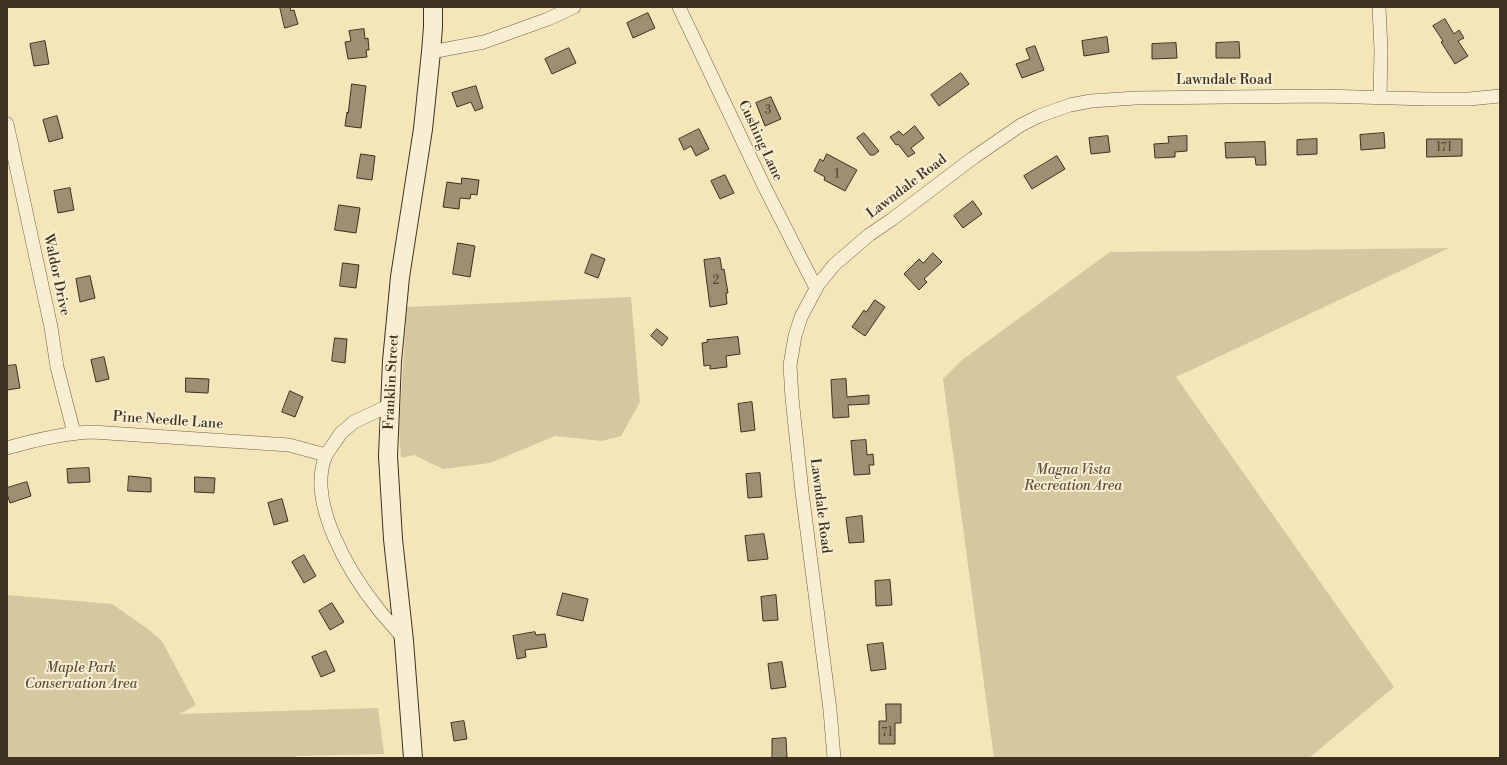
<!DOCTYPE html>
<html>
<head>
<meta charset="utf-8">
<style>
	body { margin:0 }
	#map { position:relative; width:1507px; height:765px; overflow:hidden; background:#f4e6b9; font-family:"Libre Bodoni",serif }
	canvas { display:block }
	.frame { position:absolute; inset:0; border:8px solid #3e3022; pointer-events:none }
</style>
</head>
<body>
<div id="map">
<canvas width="1507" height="765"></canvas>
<div class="frame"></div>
</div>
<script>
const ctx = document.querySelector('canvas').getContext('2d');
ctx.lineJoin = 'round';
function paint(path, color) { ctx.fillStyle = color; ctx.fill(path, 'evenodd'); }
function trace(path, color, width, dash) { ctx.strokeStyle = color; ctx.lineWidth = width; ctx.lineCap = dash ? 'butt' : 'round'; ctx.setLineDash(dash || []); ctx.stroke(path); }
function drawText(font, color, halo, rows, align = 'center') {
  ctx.font = font + ' "Libre Bodoni",serif'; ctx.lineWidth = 4; ctx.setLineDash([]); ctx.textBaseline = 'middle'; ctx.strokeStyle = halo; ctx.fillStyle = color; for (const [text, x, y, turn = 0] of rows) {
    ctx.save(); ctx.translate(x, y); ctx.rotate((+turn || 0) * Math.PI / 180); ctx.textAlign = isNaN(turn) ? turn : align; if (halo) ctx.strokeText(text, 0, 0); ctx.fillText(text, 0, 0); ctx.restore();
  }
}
paint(new Path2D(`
	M1449,248L1176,377L1394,687L1309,758H994L943,379L962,360L1110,252Z
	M631,297L640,402L621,436L602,441L555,436L490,463L443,469L414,455L401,458L399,428L407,307Z
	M7,595L112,604L148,629L162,641L196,705L179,714L378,708L384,754L296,756V758H7Z`), '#d5c79f');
const building = new Path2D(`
	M280,7H290L291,11L294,10L298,24L285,28Z
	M648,13L655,28L633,38L627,23Z
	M1445,19L1454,34L1459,30L1464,38L1458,41L1468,56L1455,64L1441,42L1443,41L1433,26Z
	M364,29L365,39L368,38L369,50H366L367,57L348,59L345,42L351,41L349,31Z
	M1107,37L1109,52L1084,56L1082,41Z
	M45,41L49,64L34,66L30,44Z
	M1239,42L1240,58H1216V43Z
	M1176,43L1177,58L1152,59V44Z
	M1035,46L1044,70L1022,78L1016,64L1030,59L1026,49Z
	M569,48L576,63L552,74L545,59Z
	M961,73L969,84L939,106L931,95Z
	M352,84L366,86L361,128L345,126L347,112L348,113Z
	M476,86L483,108L475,111L471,102L457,107L452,93Z
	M771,97L781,119L765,126L756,103Z
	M57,116L63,138L49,142L43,120Z
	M915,126L924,138L911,148L915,153L908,157L898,144L896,145L890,137L899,131L903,135Z
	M699,129L709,149L696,156L691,146L684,150L679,139Z
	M864,133L879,151L874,155H870L857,138Z
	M1384,133L1385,148L1361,150L1360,135Z
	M1108,136L1110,152L1091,154L1089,138Z
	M1187,136V151L1175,152V157L1155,158L1154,144L1169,143L1168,137Z
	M1317,139V154L1297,155V140Z
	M1427,139H1462V156L1427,157Z
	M1265,142L1266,165H1256L1255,157L1226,158L1225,143Z
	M361,154L375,156L372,180L357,178Z
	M827,154L857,170L845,191L824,180L825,177L814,171L820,159L823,161Z
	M1057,156L1065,169L1032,189L1024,176Z
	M725,175L734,193L720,199L711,181Z
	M462,178L479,180L477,195L471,194L470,199L460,198L459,209L443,207L447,182L461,184Z
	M70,188L74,210L58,213L54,191Z
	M973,201L982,214L963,228L954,216Z
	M339,205L360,208L356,233L335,230Z
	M458,243L475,246L470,277L453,274Z
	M933,253L942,262L924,279L927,282L919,290L904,274L919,259L923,263Z
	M592,254L605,259L598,278L585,273Z
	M720,258L722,270L724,269L728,293H726L727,304L710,307L704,260Z
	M343,263L359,265L356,288L340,286Z
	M90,276L95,298L80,302L76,279Z
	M875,300L885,307L865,336L852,327L864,310L866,312Z
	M657,329L668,338L662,346L651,336Z
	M738,337L740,354L726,356L727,367L710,369V365L704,366L702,343L708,342L707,340Z
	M335,338L347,339L345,363L332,361Z
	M104,357L109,379L96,382L91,360Z
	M16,365L20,388L7,390V366Z
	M186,378L209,379L208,393L186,392Z
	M846,379L847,397L869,395V404L848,405L849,417L833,418L831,380Z
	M290,391L303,397L295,417L282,412Z
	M752,402L755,430L741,432L738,404Z
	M866,440L867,455L873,454L874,465H869L870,474L854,475L851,441Z
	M89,468L90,482L68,483L67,469Z
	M760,473L762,497L748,498L746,474Z
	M129,476L151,478V492L128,491Z
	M195,477L215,478L214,493L195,492Z
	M27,482L31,496L10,503L7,494V488Z
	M282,499L288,521L274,525L268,503Z
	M862,516L864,542L849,543L846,518Z
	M764,534L768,559L748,561L745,536Z
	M304,555L316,576L304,583L292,562Z
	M890,580L892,605L876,606L875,581Z
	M563,593L588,599L583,621L557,615Z
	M776,595L778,620L763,621L761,597Z
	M332,603L344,622L330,630L319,611Z
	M535,632L536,635L545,634L547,647L525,650L526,657L517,659L513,636Z
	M883,643L886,669L871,671L867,645Z
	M326,651L335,671L321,677L312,657Z
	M782,662L786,687L771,689L768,664Z
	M886,704H901V723H895V744H879V721H886Z
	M464,721L467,739L454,741L451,723Z
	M786,738L787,758H772V739Z`);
paint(building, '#9d8f71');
trace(building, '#3e3022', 1);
const street = new Path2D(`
	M679,7L764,186L816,288
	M1379,7L1381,50L1380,97
	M431,52L484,42L548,19L574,7
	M7,124L51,327L57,367L74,433
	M7,448C35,440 63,433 92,432L289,445L326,455L341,433L354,422L390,405
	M326,455C306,502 350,574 379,610C386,619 395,628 403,638
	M834,758L830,710L802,492L792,398L790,365L795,336L801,317L818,285L834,265L869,235L891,220L973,158L1021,125L1039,116L1070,105L1091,101L1136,98L1323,96L1428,99H1469L1500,96`);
const secondary = new Path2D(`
	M413,758L404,641L393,539L388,456L392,361L400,277L423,129L431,52L433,27V7`);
trace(street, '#6c5e48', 14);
trace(secondary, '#3e3022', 20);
trace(street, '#f8efd2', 13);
trace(secondary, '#f8efd2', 18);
drawText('12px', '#564836', null, [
	["3",768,111],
	["171",1444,148],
	["1",837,175],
	["2",716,281],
	["71",887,733]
]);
drawText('14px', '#3e3022', '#f8efd2', [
	["Lawndale Road",1224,81],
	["Cushing Lane",760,141,65],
	["Lawndale Road",907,187,-37],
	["Waldor Drive",56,275,78],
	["Franklin Street",392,382,-87],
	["Pine Needle Lane",168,421,4],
	["Lawndale Road",820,506,83]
]);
drawText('italic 14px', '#5c4e3b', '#f8efd2', [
	["Magna Vista",1073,471],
	["Recreation Area",1073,487],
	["Maple Park",81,669],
	["Conservation Area",81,685]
]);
</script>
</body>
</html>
